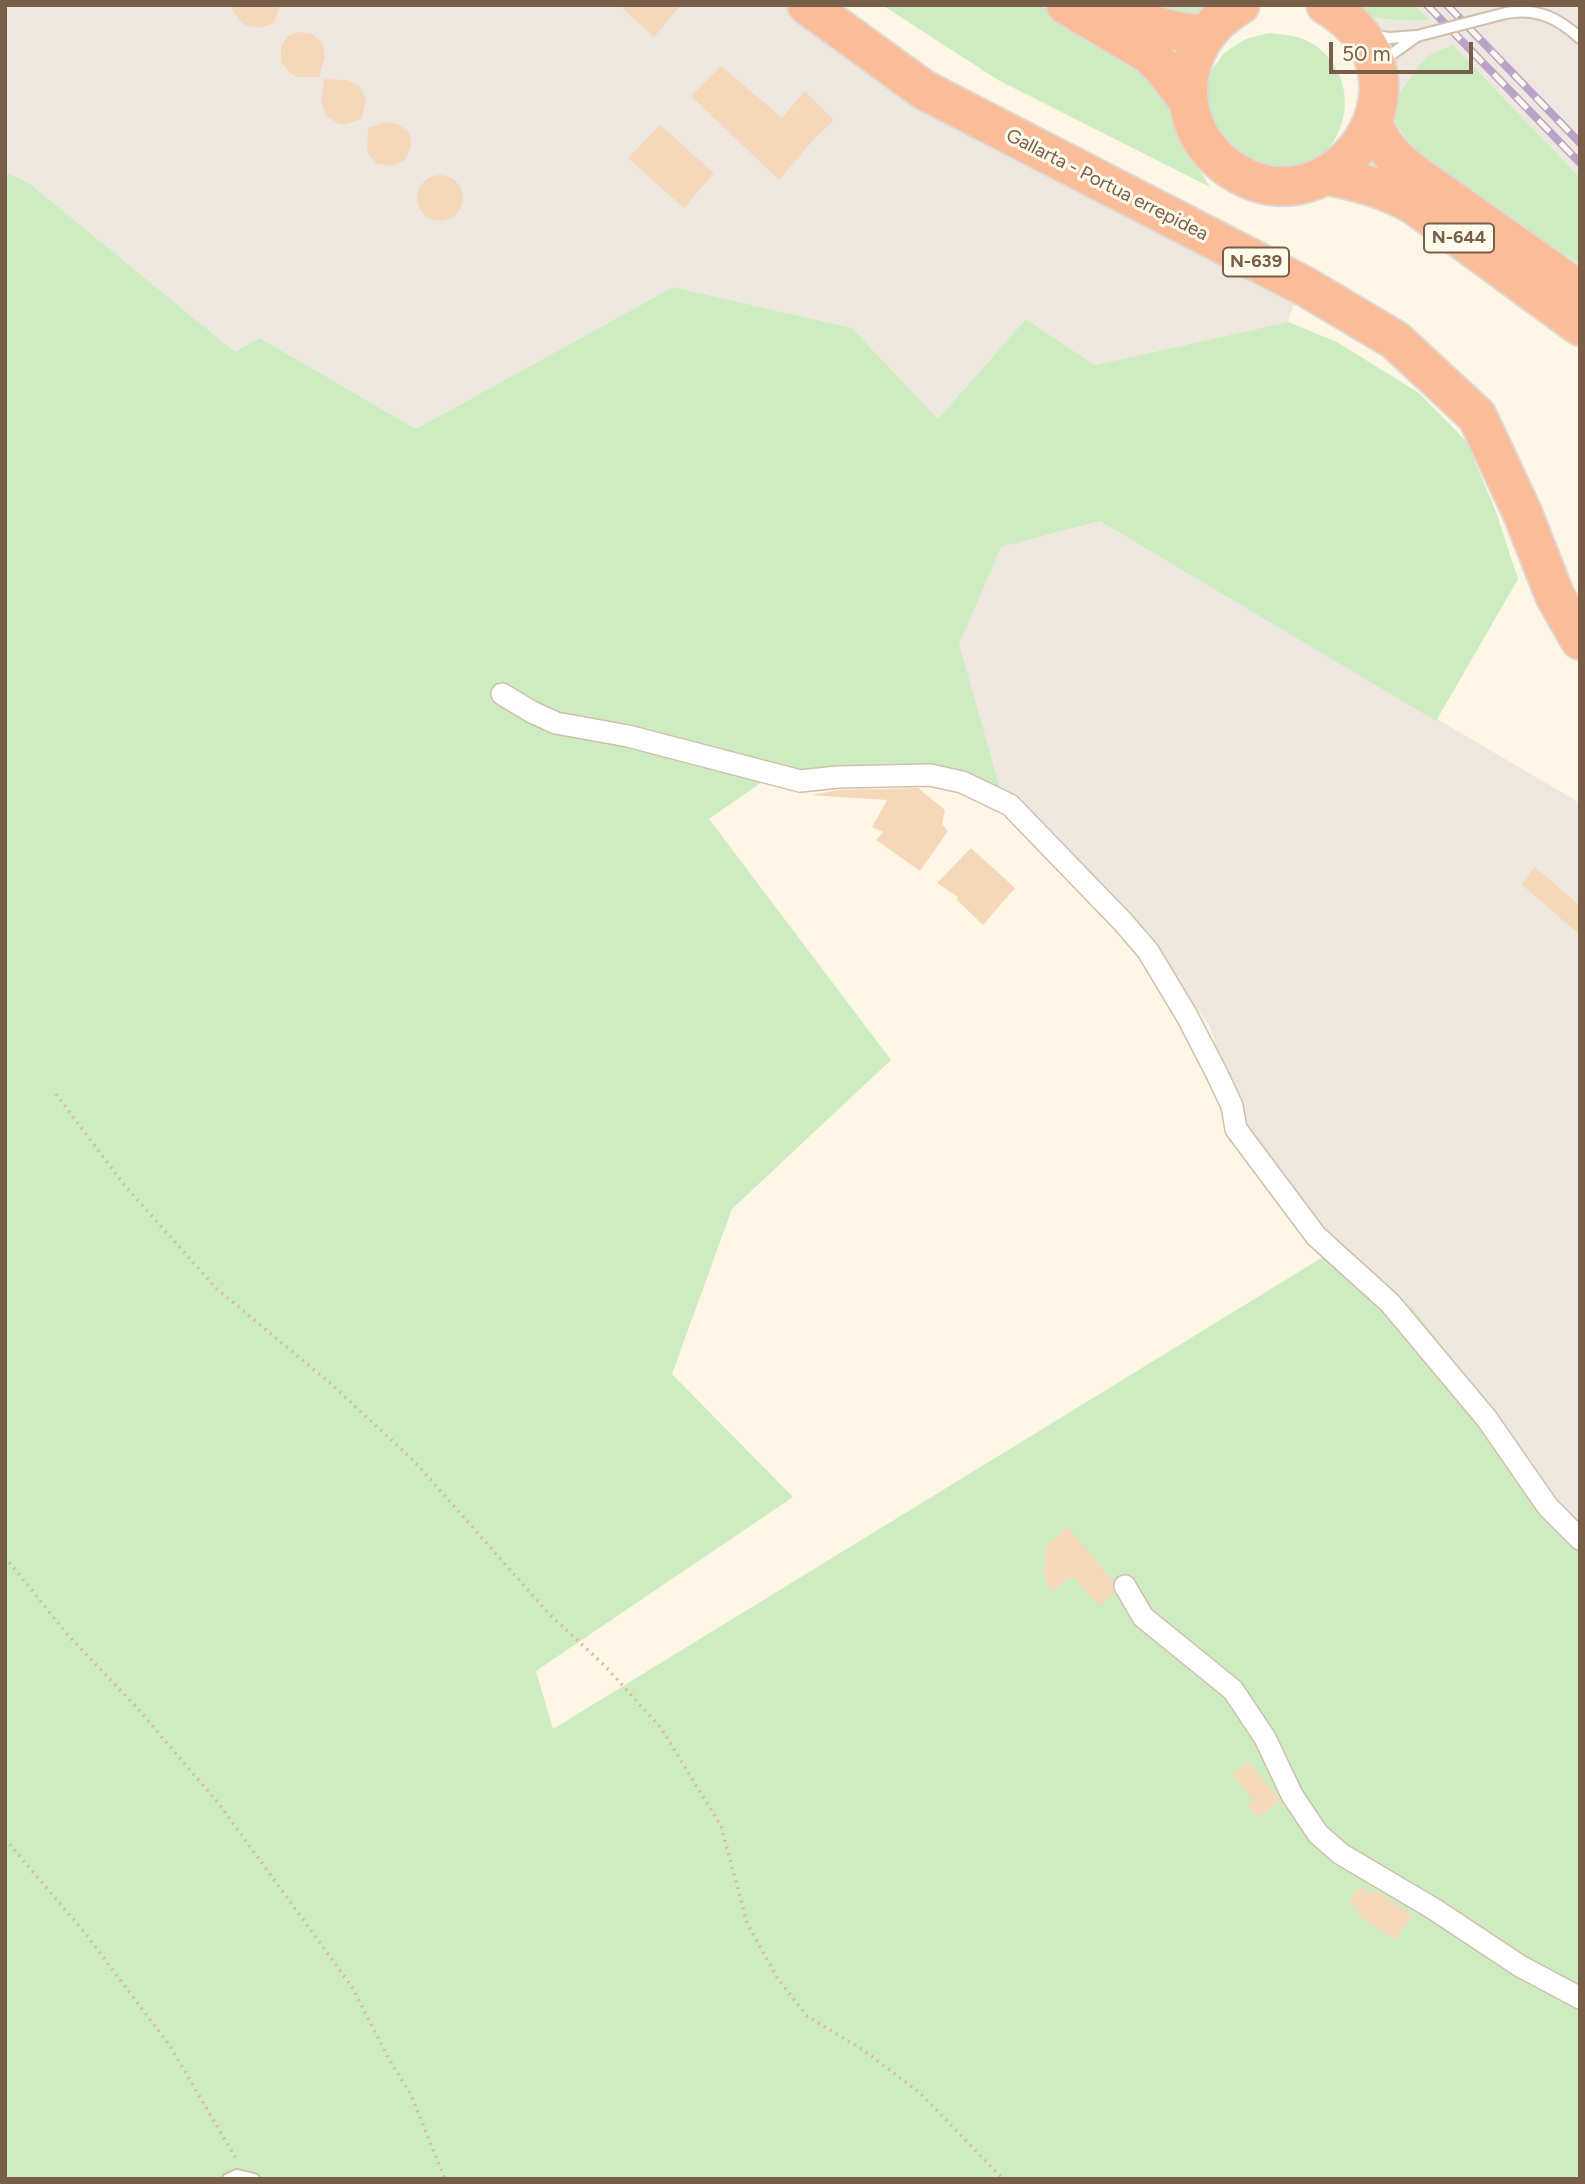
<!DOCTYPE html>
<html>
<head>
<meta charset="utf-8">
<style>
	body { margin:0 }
	#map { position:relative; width:1585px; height:2184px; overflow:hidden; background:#fdf6e4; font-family:Figtree,sans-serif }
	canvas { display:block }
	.frame { position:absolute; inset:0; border:7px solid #785e48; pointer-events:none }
	.scale { position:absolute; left:1329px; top:42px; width:144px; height:32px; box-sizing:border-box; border:4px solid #785e48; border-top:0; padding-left:9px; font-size:21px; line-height:24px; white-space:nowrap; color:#785e48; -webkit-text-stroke:5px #fffaec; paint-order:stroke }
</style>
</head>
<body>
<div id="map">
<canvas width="1585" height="2184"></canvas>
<div class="frame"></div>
<div class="scale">50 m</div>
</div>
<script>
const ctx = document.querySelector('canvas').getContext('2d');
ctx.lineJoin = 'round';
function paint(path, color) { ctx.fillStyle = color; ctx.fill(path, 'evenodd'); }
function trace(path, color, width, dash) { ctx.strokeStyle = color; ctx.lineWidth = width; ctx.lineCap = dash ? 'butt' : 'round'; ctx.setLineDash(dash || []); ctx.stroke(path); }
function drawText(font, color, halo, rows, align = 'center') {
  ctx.font = font + ' Figtree,sans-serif'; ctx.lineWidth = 6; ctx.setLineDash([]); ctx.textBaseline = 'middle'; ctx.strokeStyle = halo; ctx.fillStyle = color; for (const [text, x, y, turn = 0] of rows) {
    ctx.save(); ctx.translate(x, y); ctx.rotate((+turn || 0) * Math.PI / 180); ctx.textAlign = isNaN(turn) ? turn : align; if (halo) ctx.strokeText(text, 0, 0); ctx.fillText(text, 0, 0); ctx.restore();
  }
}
paint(new Path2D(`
	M5,5H792L1296,297L1288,322L1095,365L1026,319L938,419L852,328L673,287L416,429L260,338L236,353L29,183L5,172Z
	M1343,5H1580V264L1409,115L1362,13Z
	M1100,521L1580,803V1532L1550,1498L1519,1444L1414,1310L1378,1280L1336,1249L1246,1132L1209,1025L1137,927L1002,795L958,644L1001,547Z`), '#ede7df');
paint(new Path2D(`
	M882,5H1040L1143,70L1173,110L1183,142L1210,187L998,80Z
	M1158,5H1251L1183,22Z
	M1333,5H1414L1429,20C1395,22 1365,18 1333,5Z
	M1269,33C1286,35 1302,36 1316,46C1355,75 1353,128 1319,159C1313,165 1300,173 1291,173C1274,172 1245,162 1227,158L1203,94L1211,71L1225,52L1246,39Z
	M1453,45L1580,178V264L1507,218L1456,181L1411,146L1396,124L1393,111L1395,100L1420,64L1430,55Z
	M5,172L29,183L235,352L260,338L416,429L673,287L852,328L938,419L1026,319L1095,365L1288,322L1337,342L1419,393L1466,441L1495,509L1518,579L1436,721L1100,521L1001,547L959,644L1002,795L937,778L769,777L709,819L891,1060L732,1209L672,1374L793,1497L536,1671L553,1729L1336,1249L1378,1280L1414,1310L1519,1444L1550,1498L1580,1532V2179H5Z`), '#ceecc1');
paint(new Path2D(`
	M230,5H280L274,23L260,28L245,25L239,20Z
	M619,5H681L654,37Z
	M298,32L312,34L323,44L325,57L319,77H298L291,74L281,62V47L287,36Z
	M721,66L782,118L805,91L834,120L816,137L779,180L691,96Z
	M324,79L347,80L359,86L366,98L362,119L347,124H339L326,116L321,102Z
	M384,122L398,124L409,133L411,140V147L405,160L393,166L377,164L367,152L368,128Z
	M660,125L714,173L684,208L628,158Z
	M417 198a23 23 0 1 1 46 0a23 23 0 1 1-46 0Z
	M918,788L945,810L942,824L948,831L920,871L876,840L883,832L872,827L887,800L811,795L839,790Z
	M971,848L1015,888L983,925L956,899L958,897L937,883Z
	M1535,867L1580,906V935L1521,884Z
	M1068,1527L1113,1581L1114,1593L1100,1606L1072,1576L1051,1593L1044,1574L1046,1545Z
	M1248,1761L1280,1800L1259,1818L1247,1805L1254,1800L1232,1775Z
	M1360,1886L1372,1894L1374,1890L1412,1915L1395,1940L1357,1915L1360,1910L1349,1903Z`), '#f5d8ba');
const lane = new Path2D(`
	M1506,13C1536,7 1558,18 1580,38
	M1369,35L1389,38L1417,36L1381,62
	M228,2179L237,2175L254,2179`);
const street = new Path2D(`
	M502,694L532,712L556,723L628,736L800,781L838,777L930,775L962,782L1010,805L1123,922L1148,951L1187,1016L1217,1074L1232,1106L1236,1129L1316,1236L1390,1303L1487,1419L1548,1507L1580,1539
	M1125,1586L1143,1617L1233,1690L1265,1738L1292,1795L1318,1834L1341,1854L1434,1909L1520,1966L1580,1998`);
const highway = new Path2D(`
	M807,5L924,90L1306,287L1395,340L1477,416L1522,512L1555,596L1580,640
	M1066,5L1150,55L1163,68L1188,100
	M1114,5L1143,22L1176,31L1206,35
	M1240,5C1208,23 1188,54 1188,91C1188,118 1200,144 1220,161C1323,250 1454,81 1326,5
	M1373,122C1380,144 1393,157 1410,171L1580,291
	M1327,175C1359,182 1387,189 1416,206L1580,326`);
trace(lane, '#d0bfaa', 14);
trace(street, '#d0bfaa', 24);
trace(highway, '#dfd8d3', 42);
trace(new Path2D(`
	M56,1094L125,1186L217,1289L330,1383L415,1462L549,1614L604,1665L661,1728L721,1826L747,1923L778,1979L807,2016L863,2050L919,2092L1003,2179
	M5,1557L67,1634L138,1709L219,1804L352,1987L389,2059L411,2095L445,2179
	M5,1839L85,1933L170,2046L238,2162`), '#dabb9d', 3.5, [2, 5]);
trace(lane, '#fff', 10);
trace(street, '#fff', 21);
trace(highway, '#fbbd97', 38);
const rail = new Path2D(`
	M1427,5L1580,163
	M1447,5L1580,143`);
trace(rail, '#bba2c8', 8);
trace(rail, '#fffaec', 5, [16]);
const laneBridge = new Path2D(`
	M1417,36L1506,13`);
trace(laneBridge, '#d0bfaa', 14, []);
trace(laneBridge, '#fff', 10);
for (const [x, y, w] of [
	[1459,238,70],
	[1256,262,66]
]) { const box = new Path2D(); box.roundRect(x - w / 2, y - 14.5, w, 29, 5); ctx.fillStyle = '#fffaec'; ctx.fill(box); trace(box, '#785e48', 2); }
drawText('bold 18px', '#785e48', null, [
	["N-644",1459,238],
	["N-639",1256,262]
]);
drawText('19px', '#785e48', '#fffaec', [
	["Gallarta - Portua errepidea",1107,185,27]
]);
</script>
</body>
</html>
